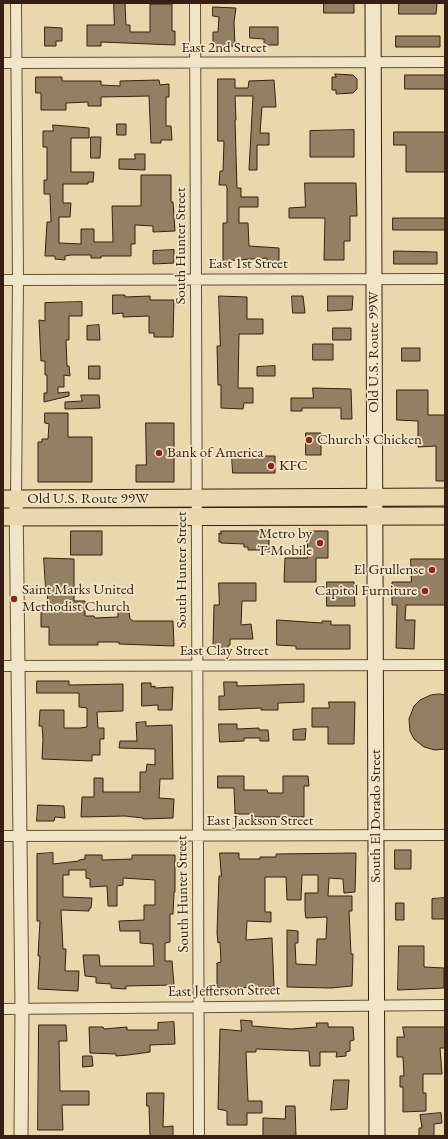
<!DOCTYPE html>
<html>
<head>
<meta charset="utf-8">
<style>
	body { margin:0 }
	#map { position:relative; width:448px; height:1139px; overflow:hidden; background:#ead7ab; font-family:"EB Garamond",serif }
	canvas { display:block }
	.frame { position:absolute; inset:0; border:4px solid #372013; pointer-events:none }
</style>
</head>
<body>
<div id="map">
<canvas width="448" height="1139"></canvas>
<div class="frame"></div>
</div>
<script>
const ctx = document.querySelector('canvas').getContext('2d');
ctx.lineJoin = 'round';
function paint(path, color) { ctx.fillStyle = color; ctx.fill(path, 'evenodd'); }
function trace(path, color, width, dash) { ctx.strokeStyle = color; ctx.lineWidth = width; ctx.lineCap = dash ? 'butt' : 'round'; ctx.setLineDash(dash || []); ctx.stroke(path); }
function drawText(font, color, halo, rows, align = 'center') {
  ctx.font = font + ' "EB Garamond",serif'; ctx.lineWidth = 3.5; ctx.setLineDash([]); ctx.textBaseline = 'middle'; ctx.strokeStyle = halo; ctx.fillStyle = color; for (const [text, x, y, turn = 0] of rows) {
    ctx.save(); ctx.translate(x, y); ctx.rotate((+turn || 0) * Math.PI / 180); ctx.textAlign = isNaN(turn) ? turn : align; if (halo) ctx.strokeText(text, 0, 0); ctx.fillText(text, 0, 0); ctx.restore();
  }
}
const building = new Path2D(`
	M114,3H125L126,25H130V32H150V4H172V31H175V45L101,42V46H87V25H114Z
	M324,3H354V13H324Z
	M399,3H437L436,14H399Z
	M213,7L236,8L234,22L235,46L213,47V32H218L219,17L213,16Z
	M45,27L62,28V41H56V46H45Z
	M250,27H278V45H264V39L250,38Z
	M396,36H440V47H396Z
	M335,74L353,75L357,79V89L353,93L336,94V90H332V77H336Z
	M405,75H445V89H405Z
	M36,77H62V81H101V85L120,86V81L159,80L160,85L169,84V97H166V126H171L172,140H161V143H151L149,96L101,97V106H88V102L66,103V110H41V93H36Z
	M218,79H235V88H248L249,81L274,80L276,107H262L260,133H269V145H257V170H249L253,96H235L236,120H235L237,188H241V197H258V207H239V223H248L249,246L279,248V262H267V258L223,261V223H227V188L226,185H219L220,171H223L224,141H218Z
	M117,124H126V135H117Z
	M53,125L89,128V138H71V172H94L93,182H88V184H63V203H71L70,217H59V243L81,244V229H94V242H113L112,206H141V175H171V202H173L175,231L153,232V226L135,225V244H131V256H101V258H91V255H71L65,256V260L55,259V256H45L47,222H51L50,194H44V180H47V147H43V131H53Z
	M354,130V157H310V131Z
	M394,132H445V172H406V145H394Z
	M91,137H101L100,158H91Z
	M135,154H145V170L119,169V159H135Z
	M305,183H356L357,216H350V241H344V260H324L325,218H289V208L305,207Z
	M393,218H445V230H393Z
	M174,250V263L153,264V251Z
	M394,251L437,252V264H394Z
	M113,295H125V297L150,296V300H174L173,337H154V333H149V316L123,317V313L113,314Z
	M219,296L247,297V319H263V334H239L238,388H253V403H244L243,409L221,408V385H218L217,346H220Z
	M292,296H303L305,313H293Z
	M328,296H353L352,310L328,311Z
	M82,302V316H69V340H66L67,366H69L70,376L64,375V387H58V393L69,392V396L44,402V393H47V375H45V361H41L39,320L45,321V303Z
	M99,325L100,340H87V326Z
	M333,328H351V340H333Z
	M313,344H333V360H313Z
	M402,348H420V361H402Z
	M89,366H100V379H89Z
	M275,366V376H257V367Z
	M313,388L351,389L352,419H341V408H302V411H291V398H313Z
	M397,390H428V415H445V481H436V446L418,447V421L397,420Z
	M81,395H99L100,408L65,409V402L82,401Z
	M45,413H68V437H92V482H38V442H42V439H48L49,424L45,423Z
	M146,423H174V482H136V465H146Z
	M306,433H321V455H306Z
	M232,456H275V473H233Z
	M71,531H102V555H71Z
	M221,531H269V550H248V547H244V544L221,543V542H219V533L221,534Z
	M308,531H328V558H316V582H284L285,558H307Z
	M44,558L74,559V601H85V616H94L95,618L118,617V612H129L130,619L133,621H173L174,646L119,644V642H98V645H49V627H41V610H47L48,588H46Z
	M411,559H445V605H406L405,620H415L414,649L396,648L397,605H392V582H411Z
	M327,582H354L355,606H327Z
	M219,583H256V601H242L241,625L251,624L253,639H230V645L228,646V648H217V646L213,645L214,605H219Z
	M277,620L322,623V621H331V625H350V649H296V646L277,645Z
	M37,681H69V685L123,684V711L97,712L98,728H104V739H100V755H92V761L42,759L43,739L42,726H39L40,710H64V728H80L87,727V708L79,707V693H37Z
	M224,682H237V686L304,684V702L278,703V710H261V708L219,710V696H224Z
	M142,683H151V687L155,686V688L173,687L172,710H158V705L142,706Z
	M440,694L445,695V749L435,750L424,747L414,739L410,731L409,719L414,706L420,700L431,695Z
	M329,702H355L354,744H328V727H312V708H329Z
	M146,722V726L172,725L173,779H160L159,798L174,799L173,818L143,819V818L125,816L81,817L82,797H94V778H103V792H140V772H146L147,764L155,765V749L119,748L120,741H137L136,723Z
	M219,724H237V729L259,728V730H268L269,741H260V738H244V741L220,742Z
	M306,729L305,740H293V730Z
	M218,776H244V790H267L268,793H283V776H308L309,786H304V817H254V814H235L234,788H218Z
	M38,805L64,806L65,818L55,817L54,821H37Z
	M395,850H411V869H395Z
	M53,853V864L79,861V860L85,859V855H102V860L132,859V855H175V892H174L173,914H170V942L165,943V961H172L174,985L126,986V989L111,988V984L96,983V977L85,976L83,955H99L100,966H154L153,944L140,943V931H120L119,921L144,920V905H155V880L123,878V885L117,886V906H108L107,886L90,887V879L86,878V870H69V875H63V897L92,898L91,908L89,909V911L61,910L63,949H66L65,971H79L78,991L38,989L40,956H38L40,921H37V854Z
	M220,853H239V859H260V857H276V854L356,853L355,892L344,893L343,879L329,878L328,896H352V911H349L351,954H353L352,986L331,988L287,987V930L298,931V943H295L296,964L316,965L317,939H326L327,917L306,918L305,911V893H318V875H302L301,900H287L286,877H265V912H271V922L247,921L246,940L272,938L274,987L217,988V963L221,962L220,942L218,943L217,933L219,876H221Z
	M445,898V919H432V899Z
	M396,903H404V920H396Z
	M399,946H424V967L444,968V988L398,990Z
	M241,1020L252,1021V1026L291,1029L317,1027L316,1023H328V1027H353L354,1040L350,1041V1051L346,1052V1056L336,1057L337,1052H320V1066H310L309,1051L256,1049V1052H246L248,1101H262V1113H247V1125H227V1111L218,1109L220,1029L241,1031Z
	M174,1022L175,1044L150,1045V1052L128,1055L116,1056V1054L90,1053L89,1027H103L104,1029L127,1027V1030H158V1023Z
	M39,1025H66L67,1041H59L60,1091H89V1105H62L63,1130H38Z
	M403,1027H445V1048H440L442,1074H423V1093H426V1111L403,1112V1087H400V1076H404L403,1057H397V1037H404Z
	M83,1056H92L93,1066L83,1067Z
	M334,1080H349L347,1109L331,1110Z
	M147,1093H164L163,1127L173,1126V1136H150L149,1106H147Z
	M286,1106H295L296,1136H263V1118L285,1119Z
	M441,1113L442,1123L434,1124V1136H419V1128H422L420,1115Z`);
paint(building, '#947f62');
trace(building, '#372013', 1);
const minor = new Path2D(`
	M16,3L18,280L16,499
	M195,3L199,1136
	M3,63L445,62
	M3,280L445,279
	M3,666L445,665
	M3,836L445,835
	M3,1009L445,1005`);
const tertiary = new Path2D(`
	M16,499L22,1009L21,1136`);
const secondary = new Path2D(`
	M373,3L377,1136`);
const primary = new Path2D(`
	M3,499L445,497
	M3,517L445,516`);
trace(minor, '#644e39', 12);
trace(tertiary, '#644e39', 15);
trace(secondary, '#372013', 17);
trace(primary, '#372013', 19);
trace(minor, '#f1e5c8', 10);
trace(tertiary, '#f1e5c8', 13);
trace(secondary, '#f1e5c8', 15);
trace(primary, '#ead7ab', 17);
for (const [x, y, r, color] of [
	[309,440,4,"#8f2418"],
	[159,453,4,"#8f2418"],
	[271,466,4,"#8f2418"],
	[320,543,4,"#8f2418"],
	[432,570,4,"#8f2418"],
	[425,591,4,"#8f2418"],
	[14,599,4,"#8f2418"]
]) { const dot = new Path2D(); dot.arc(x, y, r, 0, 2 * Math.PI); ctx.fillStyle = color; ctx.fill(dot); trace(dot, '#f1e5c8', 1.5); }
drawText('15px', '#372013', '#f1e5c8', [
	["East 2nd Street",224,48],
	["South Hunter Street",181,246,-90],
	["East 1st Street",248,264],
	["Old U.S. Route 99W",374,352,-90],
	["Old U.S. Route 99W",88,499],
	["South Hunter Street",182,570,-90],
	["East Clay Street",224,651],
	["South El Dorado Street",376,816,-90],
	["East Jackson Street",260,821],
	["South Hunter Street",183,894,-91],
	["East Jefferson Street",224,991,-1]
]);
drawText('15px', '#372013', '#f1e5c8', [
	["Church's Chicken",317,440],
	["Bank of America",167,453],
	["KFC",279,466],
	["Metro by",312,534,"right"],
	["T-Mobile",312,551,"right"],
	["El Grullense",424,570,"right"],
	["Saint Marks United",22,590],
	["Methodist Church",22,607],
	["Capitol Furniture",417,591,"right"]
], 'left');
</script>
</body>
</html>
